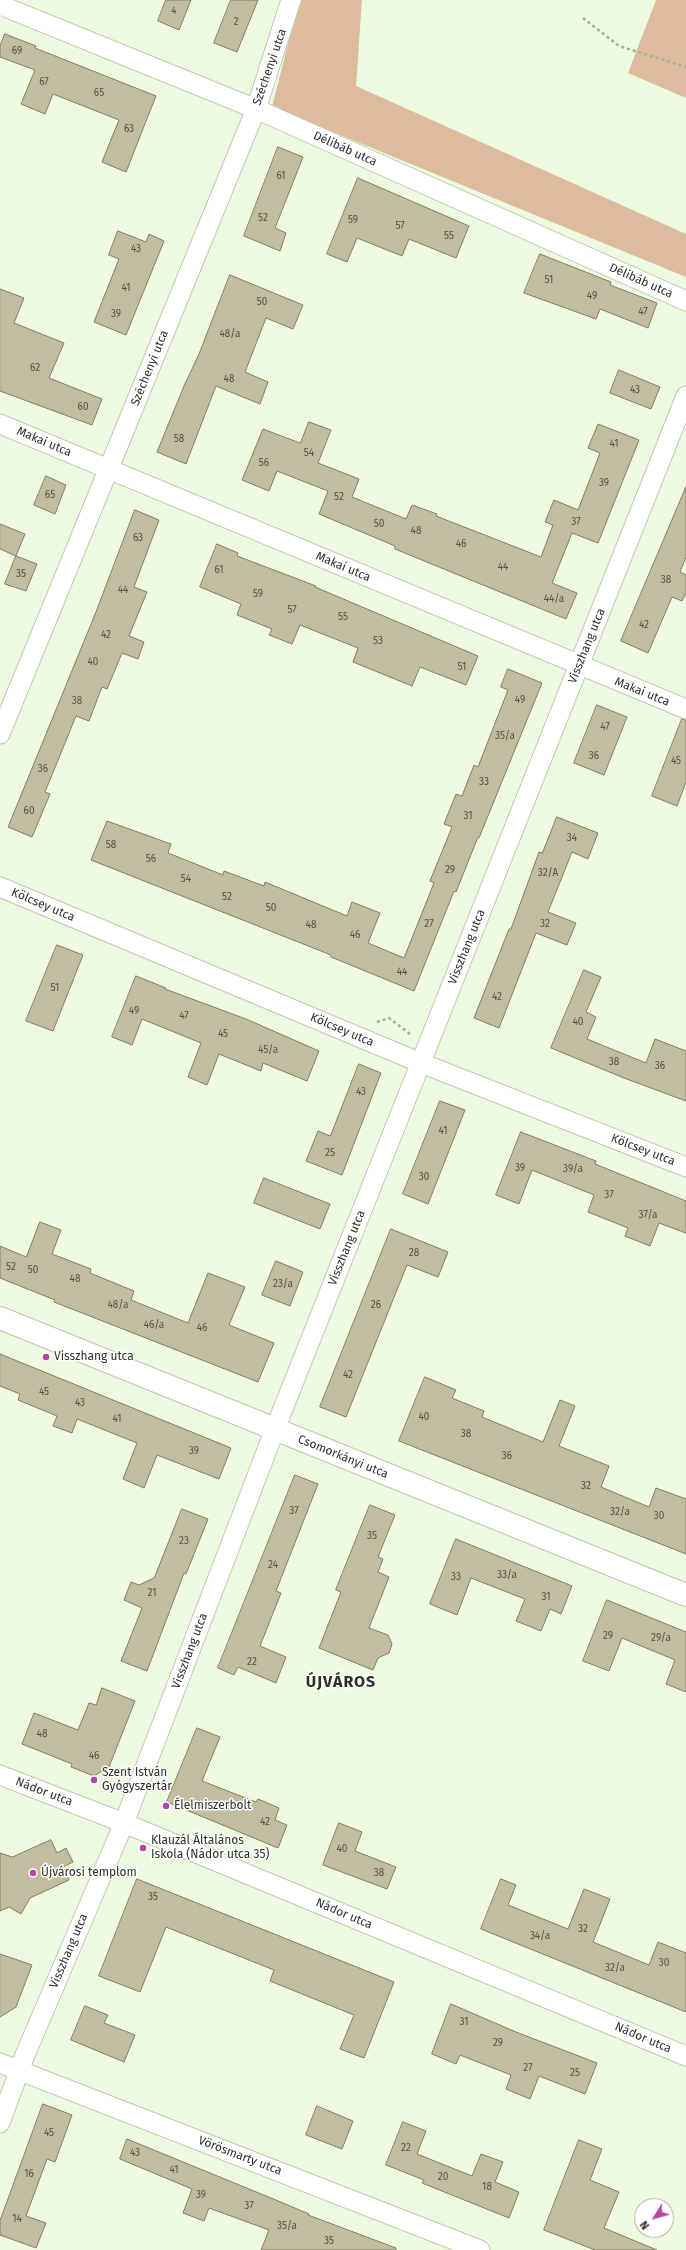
<!DOCTYPE html>
<html>
<head>
<meta charset="utf-8">
<style>
	body { margin:0 }
	#map { position:relative; width:686px; height:2250px; overflow:hidden; background:#edfadf; font-family:"Fira Sans",sans-serif }
	canvas { display:block }
	.north { position:absolute; left:634px; top:2198px; width:40px; height:40px; box-sizing:border-box; background:#fff; border:1px solid #abada9; border-radius:50%; rotate:233deg; font-size:11px; font-weight:700; line-height:16px; text-align:center; color:#2d3228 }
	.north::after { content:''; display:block; margin:auto; width:14px; height:18px; background:#b345a3; clip-path:polygon(50% 0,100% 100%,50% 72%,0 100%) }
</style>
</head>
<body>
<div id="map">
<canvas width="686" height="2250"></canvas>
<div class="north">N</div>
</div>
<script>
const ctx = document.querySelector('canvas').getContext('2d');
ctx.lineJoin = 'round';
function paint(path, color) { ctx.fillStyle = color; ctx.fill(path, 'evenodd'); }
function trace(path, color, width, dash) { ctx.strokeStyle = color; ctx.lineWidth = width; ctx.lineCap = dash ? 'butt' : 'round'; ctx.setLineDash(dash || []); ctx.stroke(path); }
function drawText(font, color, halo, rows, align = 'center') {
  ctx.font = font + ' "Fira Sans",sans-serif'; ctx.lineWidth = 3; ctx.setLineDash([]); ctx.textBaseline = 'middle'; ctx.strokeStyle = halo; ctx.fillStyle = color; for (const [text, x, y, turn = 0] of rows) {
    ctx.save(); ctx.translate(x, y); ctx.rotate((+turn || 0) * Math.PI / 180); ctx.textAlign = isNaN(turn) ? turn : align; if (halo) ctx.strokeText(text, 0, 0); ctx.fillText(text, 0, 0); ctx.restore();
  }
}
paint(new Path2D(`
	M299,0H362L356,86L686,234V277L272,107Z
	M656,0H686V98L628,73Z`), '#dcbc9c');
const building = new Path2D(`
	M166,0H191L179,30L158,21Z
	M231,0H258L237,52L214,43Z
	M5,34L36,46L35,48L156,96L126,172L102,162L119,120L53,94L45,114L21,104L35,70L0,57V46Z
	M278,147L303,157L275,228L286,233L280,251L244,236Z
	M358,178L469,226L456,258L409,239L402,256L357,238L347,262L327,254Z
	M118,231L146,242L149,234L164,241L126,335L94,322L119,259L109,255Z
	M540,254L611,282L610,285L657,303L648,328L600,309L596,319L524,293Z
	M230,275L303,305L293,329L266,318L245,372L268,382L260,404L216,386L186,464L157,452L184,386L199,354Z
	M0,289L24,298L14,323L64,343L49,378L102,399L92,425L0,391Z
	M619,370L660,387L651,409L610,393Z
	M309,422L331,430L318,463L359,479L352,497L406,519L412,505L437,514L436,516L541,557L553,525L545,522L554,500L578,510L600,453L588,448L598,424L639,440L598,543L572,533L552,583L577,593L566,619L395,549V546L319,514L328,491L277,471L269,491L242,480L263,429L300,443Z
	M46,476L66,485L55,514L34,505Z
	M686,487V557L680,572L686,575V593L682,601L672,597L648,653L621,641Z
	M135,510L159,520L134,587L147,592L129,636L144,642L138,659L122,653L107,689L102,687L89,721L76,716L45,792L50,794L32,837L8,827L96,612Z
	M0,524L25,534L16,556L0,549Z
	M217,544L238,553L237,556L316,586L315,587L478,656L466,685L420,667L412,686L353,662L358,648L300,625L292,644L269,635L272,629L237,615L241,604L200,587Z
	M16,556L37,564L26,591L5,584Z
	M508,669L542,683L479,838L478,837L456,892L454,891L414,991L331,957V955L91,860L107,821L171,844L168,853L223,875L224,871L264,886L265,882L347,916L352,902L380,913L368,943L404,958L434,883L430,881L452,827L444,824L456,794L462,796L474,765L478,767L508,690L501,687Z
	M597,705L627,717L604,775L574,763Z
	M682,719L686,720V782L677,806L652,796Z
	M557,817L598,833L588,859L572,852L548,912L576,923L567,945L536,933L499,1028L474,1018L509,929H511L539,852L542,853Z
	M57,945L83,955L53,1031L26,1021Z
	M584,970L601,977L586,1012L596,1017L587,1039L646,1063L655,1039L686,1051V1101L624,1078L551,1048Z
	M136,976L166,988L165,989L246,1019L319,1051L307,1081L263,1063L261,1071L219,1054L207,1085L188,1077L201,1043L142,1019L132,1045L112,1037Z
	M359,1064L381,1073L342,1175L306,1161L318,1131L330,1136Z
	M440,1101L465,1110L428,1204L403,1194Z
	M521,1132L596,1161L595,1164L686,1201V1233L659,1223L650,1246L625,1236L628,1228L588,1212L594,1195L532,1170L519,1204L496,1195Z
	M264,1178L330,1204L320,1229L254,1203Z
	M40,1222L61,1230L52,1254L91,1269L90,1273L134,1291L131,1300L188,1323L208,1273L245,1287L229,1325L274,1343L258,1382L54,1302L55,1300L0,1278V1246L26,1257Z
	M391,1229L448,1252L438,1277L407,1265L346,1417L320,1407Z
	M276,1261L303,1272L290,1306L262,1295Z
	M0,1354L231,1448L219,1479L157,1455L144,1488L123,1479L137,1443L77,1419L72,1433L53,1426L57,1416L18,1400L20,1394L0,1386Z
	M425,1377L456,1390L452,1398L484,1411L482,1417L543,1442L560,1400L575,1406L559,1446L609,1466L601,1487L649,1507L656,1488L686,1499V1554L399,1441Z
	M295,1475L318,1484L276,1591L281,1593L260,1646L286,1657L276,1683L238,1667L234,1675L218,1668Z
	M370,1505L395,1515L378,1557L383,1559L378,1572L389,1577L369,1628L388,1635L392,1644L389,1653L378,1658L373,1670L319,1648L341,1592L336,1590Z
	M182,1509L208,1519L186,1574L184,1573L147,1671L121,1661L142,1608L124,1600L131,1582L139,1585L154,1578Z
	M456,1539L572,1586L561,1614L550,1609L541,1631L516,1621L525,1599L471,1578L457,1615L430,1604Z
	M607,1600L686,1632V1692L666,1684L675,1660L622,1638L609,1671L583,1661Z
	M102,1688L135,1701L109,1767L94,1776L71,1767L72,1764L22,1744L34,1713L78,1730L89,1703L96,1705Z
	M197,1728L220,1737L202,1781L256,1802L258,1799L279,1808L275,1820L287,1825L278,1848L167,1802Z
	M339,1823L362,1832L355,1851L396,1867L387,1889L323,1865Z
	M51,1840L57,1853L66,1848L73,1862L63,1867L69,1880L30,1898L21,1914L9,1907L0,1911V1853L12,1857Z
	M137,1879L394,1982L364,2058L340,2049L354,2015L270,1981L274,1970L166,1927L140,1992L99,1976Z
	M501,1879L516,1885L508,1905L568,1929L584,1889L610,1899L593,1942L649,1965L658,1942L686,1953V2012L481,1929Z
	M0,1954L32,1965L16,2007L0,2017Z
	M451,2004L516,2032L597,2063L585,2094L539,2076L530,2099L506,2089L511,2075L460,2055L456,2064L432,2054Z
	M85,2006L108,2015L104,2023L135,2035L124,2062L71,2040Z
	M43,2104L72,2115L55,2162L47,2159L26,2216L46,2223L36,2248L0,2235V2221Z
	M317,2106L353,2121L342,2149L306,2135Z
	M403,2122L426,2131L417,2154L472,2176L481,2154L503,2162L495,2182L519,2192L509,2218L422,2183L424,2180L386,2165Z
	M127,2139L271,2198L309,2214L308,2215L396,2248V2250H261L269,2230L209,2208L204,2221L183,2213L192,2189L120,2159Z
	M579,2140L602,2149L590,2180L619,2192L604,2228L657,2250H595L544,2230Z`);
paint(building, '#c2bca0');
trace(building, '#837d63', 1);
const minor = new Path2D(`
	M0,5L256,109L686,301
	M0,424L686,709
	M0,734L256,109L291,0
	M0,887L421,1063L686,1167
	M0,1775L124,1823L686,2056
	M0,2063L480,2250
	M0,2123L25,2055L124,1823L275,1429L686,396`);
const tertiary = new Path2D(`
	M0,1318L686,1595`);
trace(minor, '#bdcab0', 21);
trace(tertiary, '#bdcab0', 24);
trace(new Path2D(`
	M583,18L619,46L686,67
	M377,1022L389,1018L410,1034`), '#a3ad99', 2.5, [3, 3]);
trace(minor, '#fff', 19);
trace(tertiary, '#fff', 22);
for (const [x, y, r, color] of [
	[46,1357,4,"#b345a3"],
	[94,1780,4,"#b345a3"],
	[166,1806,4,"#b345a3"],
	[143,1848,4,"#b345a3"],
	[33,1873,4,"#b345a3"]
]) { const dot = new Path2D(); dot.arc(x, y, r, 0, 2 * Math.PI); ctx.fillStyle = color; ctx.fill(dot); trace(dot, '#fff', 1.5); }
drawText('10px', '#525446', null, [
	["4",174,11],
	["2",236,22],
	["69",17,51],
	["67",44,82],
	["65",99,93],
	["63",129,129],
	["61",281,176],
	["52",263,218],
	["59",353,220],
	["57",400,226],
	["55",449,236],
	["43",136,249],
	["51",549,280],
	["41",126,288],
	["49",592,296],
	["50",262,302],
	["47",643,312],
	["39",116,314],
	["48/a",230,334],
	["62",35,368],
	["48",229,379],
	["43",635,390],
	["60",83,407],
	["58",179,439],
	["41",614,444],
	["54",309,453],
	["56",264,463],
	["39",604,483],
	["65",50,495],
	["52",339,497],
	["37",576,522],
	["50",379,524],
	["48",416,531],
	["63",138,538],
	["46",461,544],
	["44",503,567],
	["61",219,570],
	["35",21,574],
	["38",666,580],
	["44",123,590],
	["59",258,594],
	["44/a",554,599],
	["57",292,610],
	["55",343,617],
	["42",644,625],
	["42",106,635],
	["53",378,641],
	["40",93,662],
	["51",462,667],
	["49",520,700],
	["38",77,701],
	["47",605,727],
	["35/a",505,736],
	["36",594,756],
	["45",676,761],
	["36",43,769],
	["33",484,782],
	["60",29,811],
	["31",468,816],
	["34",572,838],
	["58",111,845],
	["56",151,859],
	["29",450,870],
	["32/A",548,873],
	["54",186,879],
	["52",227,897],
	["50",271,908],
	["27",429,924],
	["32",545,924],
	["48",311,925],
	["46",355,935],
	["44",402,972],
	["51",55,988],
	["42",497,997],
	["49",134,1011],
	["47",184,1016],
	["40",578,1022],
	["45",223,1034],
	["45/a",268,1050],
	["38",614,1062],
	["36",660,1066],
	["43",361,1092],
	["41",443,1131],
	["25",330,1153],
	["39",520,1168],
	["39/a",573,1169],
	["30",424,1177],
	["37",609,1195],
	["37/a",648,1215],
	["28",414,1253],
	["52",11,1267],
	["50",33,1270],
	["48",75,1279],
	["23/a",283,1284],
	["48/a",118,1305],
	["26",376,1305],
	["46/a",154,1325],
	["46",202,1328],
	["42",348,1375],
	["45",44,1392],
	["43",80,1403],
	["40",424,1417],
	["41",117,1419],
	["38",466,1434],
	["39",194,1451],
	["36",507,1456],
	["32",586,1486],
	["37",294,1511],
	["32/a",620,1512],
	["30",659,1516],
	["35",372,1536],
	["23",184,1541],
	["24",273,1565],
	["33/a",507,1575],
	["33",456,1577],
	["21",152,1593],
	["31",546,1597],
	["29",608,1636],
	["29/a",661,1638],
	["22",252,1662],
	["48",42,1734],
	["46",94,1756],
	["42",265,1822],
	["40",342,1849],
	["38",379,1873],
	["35",153,1897],
	["32",583,1929],
	["34/a",540,1936],
	["30",664,1963],
	["32/a",615,1968],
	["31",464,2022],
	["29",498,2043],
	["27",528,2068],
	["25",575,2073],
	["45",49,2133],
	["22",406,2148],
	["43",135,2153],
	["41",174,2170],
	["16",29,2174],
	["20",443,2177],
	["18",487,2187],
	["39",201,2195],
	["37",249,2206],
	["14",17,2219],
	["35/a",287,2226],
	["35",329,2241]
]);
drawText('12px', '#2d3228', '#fff', [
	["Széchenyi utca",270,67,-71],
	["Délibáb utca",345,149,24],
	["Délibáb utca",641,281,24],
	["Széchenyi utca",150,368,-68],
	["Makai utca",44,442,23],
	["Makai utca",343,567,23],
	["Visszhang utca",587,646,-68],
	["Makai utca",642,692,22],
	["Kölcsey utca",43,905,23],
	["Visszhang utca",467,947,-68],
	["Kölcsey utca",342,1030,23],
	["Kölcsey utca",643,1150,21],
	["Visszhang utca",347,1248,-68],
	["Csomorkányi utca",343,1457,22],
	["Visszhang utca",190,1651,-69],
	["Nádor utca",44,1792,21],
	["Nádor utca",344,1914,23],
	["Visszhang utca",69,1951,-67],
	["Nádor utca",643,2038,23],
	["Vörösmarty utca",240,2156,21]
]);
drawText('12px', '#2d3228', '#fff', [
	["Visszhang utca",54,1357],
	["Szent István",102,1773],
	["Gyógyszertár",102,1787],
	["Élelmiszerbolt",174,1806],
	["Klauzál Általános",151,1841],
	["Iskola (Nádor utca 35)",151,1855],
	["Újvárosi templom",41,1873]
], 'left');
ctx.letterSpacing = '1px';
drawText('bold 16px', '#2d3228', '#fff', [
	["ÚJVÁROS",341,1683]
]);
ctx.letterSpacing = '0px';
</script>
</body>
</html>
